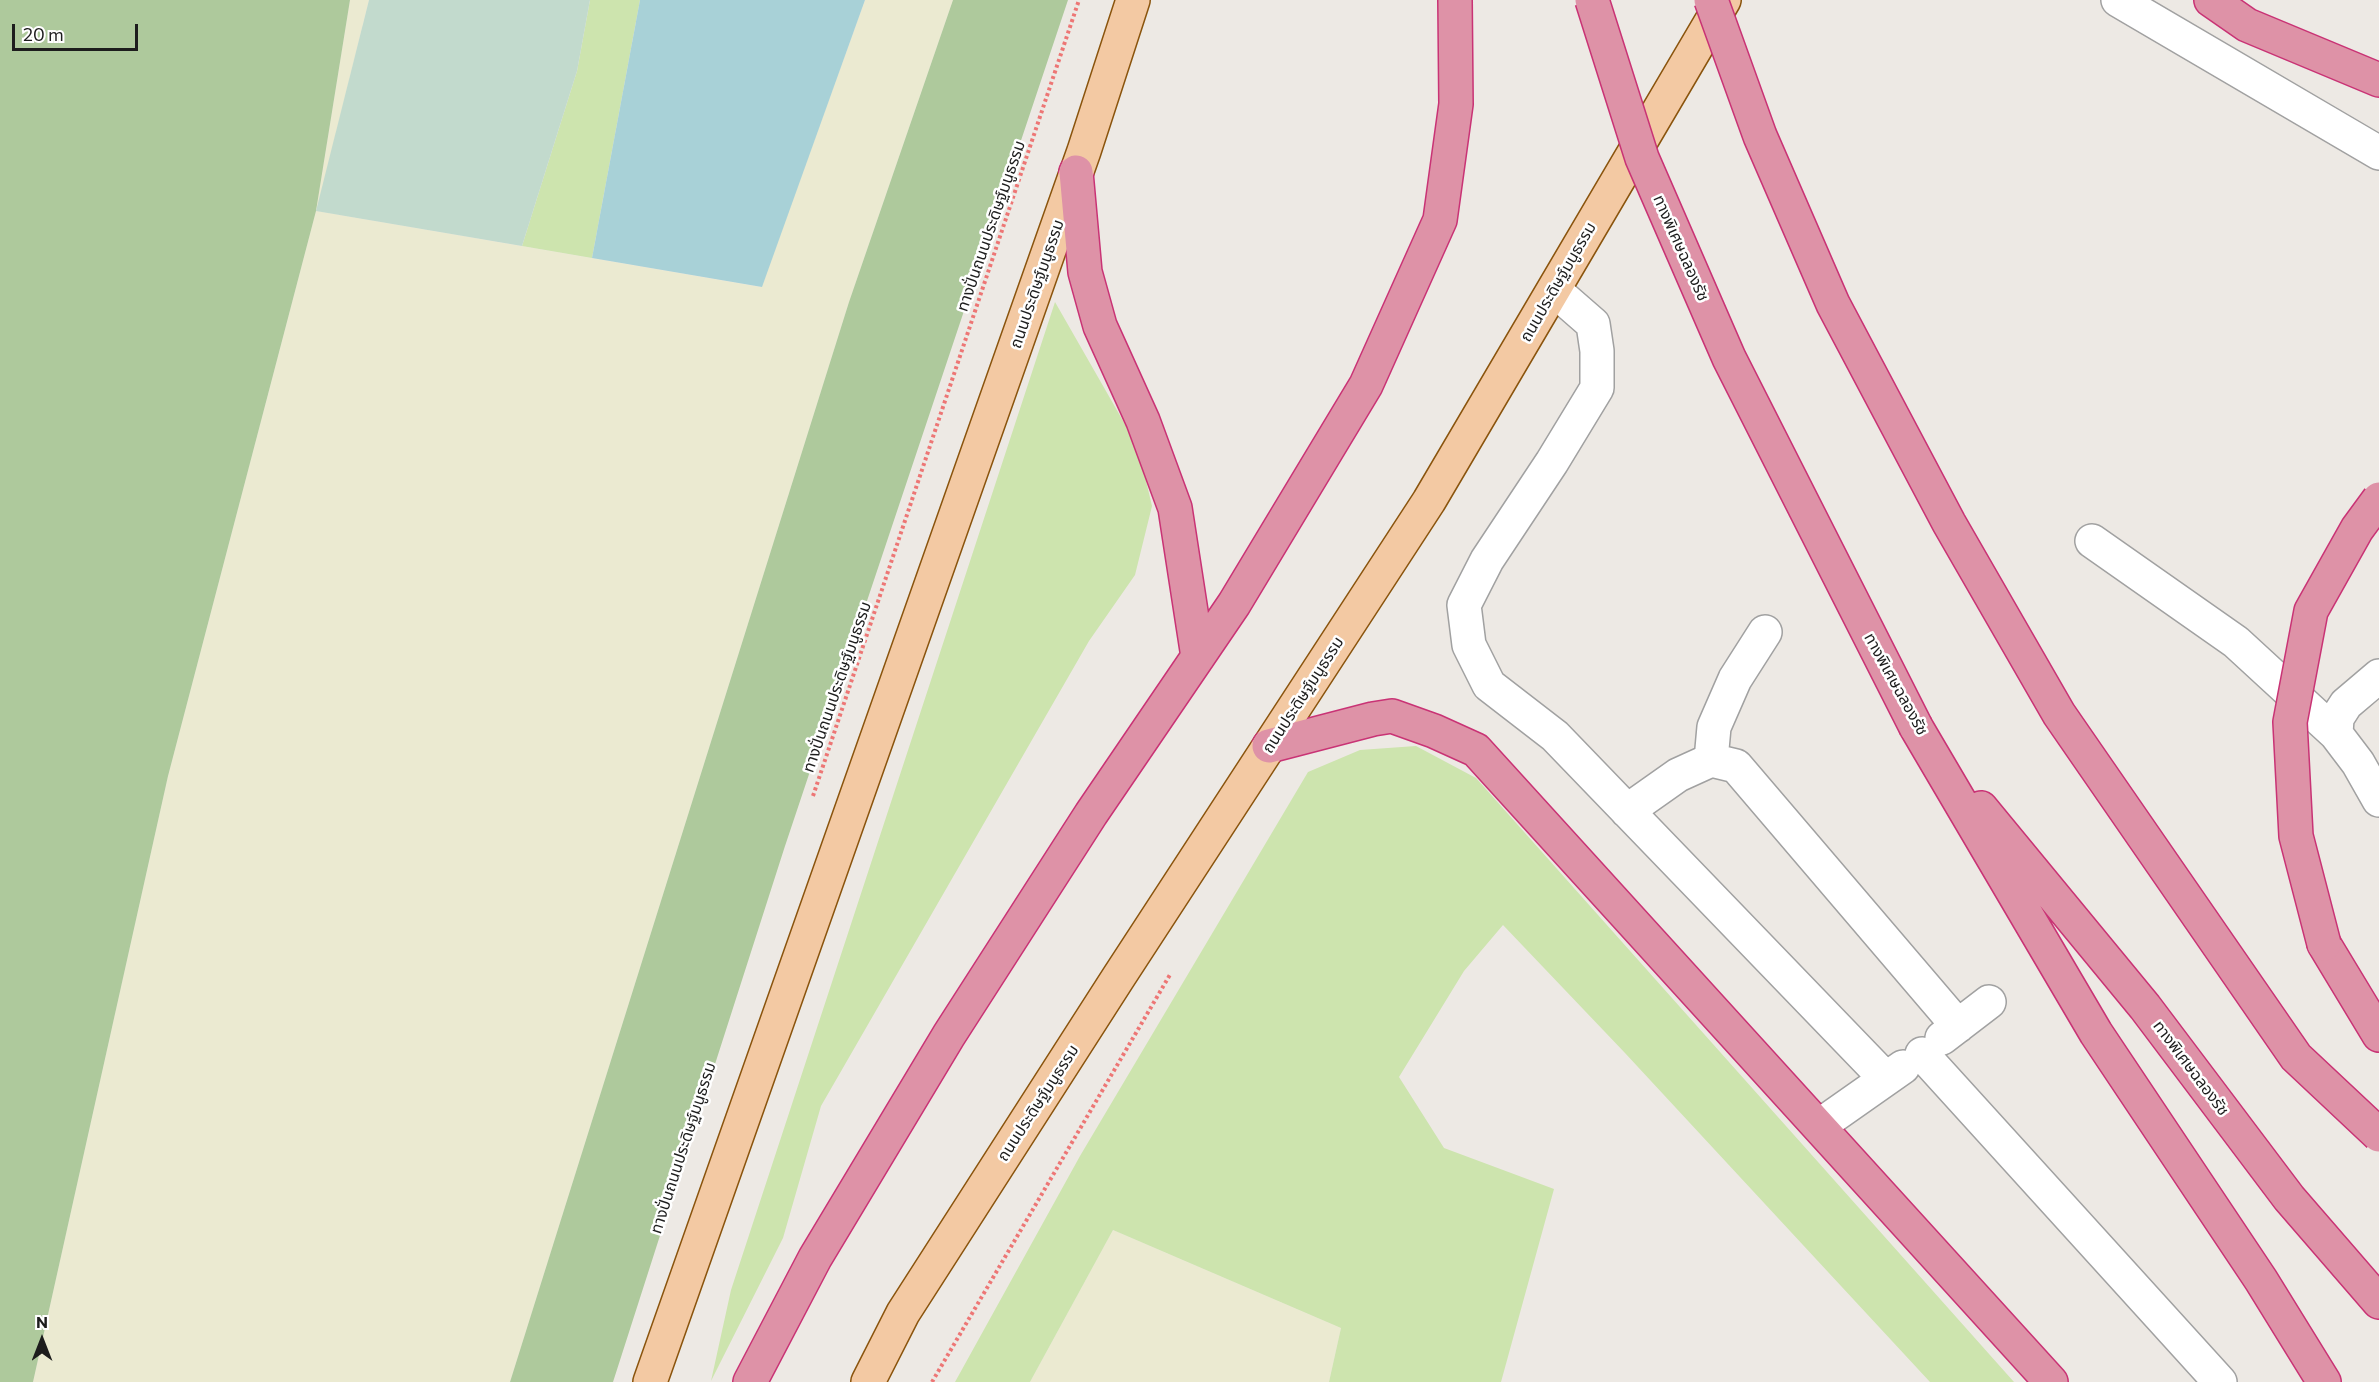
<!DOCTYPE html>
<html>
<head>
<meta charset="utf-8">
<style>
	body { margin:0 }
	#map { position:relative; width:2379px; height:1382px; overflow:hidden; background:#ede9e4; font-family:Commissioner,sans-serif }
	canvas { display:block }
	.north { position:absolute; left:12px; top:1310px; width:60px; height:60px; -webkit-text-stroke:4px #fff; paint-order:stroke; rotate:0deg; font-size:16px; font-weight:700; line-height:24px; text-align:center; color:#1d1d1d }
	.north::after { content:''; display:block; margin:auto; width:21px; height:27px; background:#1d1d1d; clip-path:polygon(50% 0,100% 100%,50% 72%,0 100%) }
	.scale { position:absolute; left:12px; top:24px; width:126px; height:27px; box-sizing:border-box; border:3px solid #1d1d1d; border-top:0; padding-left:8px; font-size:18px; line-height:21px; white-space:nowrap; color:#1d1d1d; -webkit-text-stroke:4px #fff; paint-order:stroke }
</style>
</head>
<body>
<div id="map">
<canvas width="2379" height="1382"></canvas>
<div class="north">N</div>
<div class="scale">20 m</div>
</div>
<script>
const ctx = document.querySelector('canvas').getContext('2d');
ctx.lineJoin = 'round';
function paint(path, color) { ctx.fillStyle = color; ctx.fill(path, 'evenodd'); }
function trace(path, color, width, dash) { ctx.strokeStyle = color; ctx.lineWidth = width; ctx.lineCap = dash ? 'butt' : 'round'; ctx.setLineDash(dash || []); ctx.stroke(path); }
function drawText(font, color, halo, rows, align = 'center') {
  ctx.font = font + ' Commissioner,"Noto Sans Thai",sans-serif'; ctx.lineWidth = 5; ctx.setLineDash([]); ctx.textBaseline = 'middle'; ctx.strokeStyle = halo; ctx.fillStyle = color; for (const [text, x, y, turn = 0] of rows) {
    ctx.save(); ctx.translate(x, y); ctx.rotate((+turn || 0) * Math.PI / 180); ctx.textAlign = isNaN(turn) ? turn : align; if (halo) ctx.strokeText(text, 0, 0); ctx.fillText(text, 0, 0); ctx.restore();
  }
}
paint(new Path2D(`
	M350,0H369L317,211L761,287L865,0H953L849,302L510,1382H33L168,776L316,211Z
	M1113,1230L1341,1328L1329,1382H1030Z`), '#ebead1');
paint(new Path2D(`
	M590,0H640L592,258L522,246L577,71Z
	M1055,302L1138,447L1152,506L1135,575L1089,641L821,1106L783,1238L711,1381L731,1290Z
	M1416,746L1476,778L2014,1382H1930L1625,1053L1503,925L1464,971L1399,1077L1444,1148L1554,1189L1501,1382H1329L1341,1328L1113,1230L1030,1382H955L1080,1156L1308,772L1360,750Z`), '#cde4ae');
paint(new Path2D(`
	M0,0H350L316,211L168,776L33,1382H0Z
	M953,0H1068L785,846L613,1382H510L849,302Z`), '#aec99c');
paint(new Path2D(`
	M369,0H590L577,71L522,246L316,211Z`), '#c2dacd');
paint(new Path2D(`
	M640,0H865L762,287L592,258Z`), '#a8d1d7');
const minor = new Path2D(`
	M2118,0L2379,153
	M1554,290L1593,324L1597,351V388L1552,462L1487,560L1464,605L1469,645L1489,685L1555,736L1886,1079
	M2092,541L2236,642L2336,734L2358,763L2379,800
	M2336,734L2337,718L2346,704L2379,676
	M1711,760L1714,727L1735,679L1765,632
	M1627,811L1678,775L1711,760L1736,766L1958,1026
	M1942,1038L1989,1002
	M1922,1054L2220,1382
	M1819,1126L1903,1067`);
const major = new Path2D(`
	M650,1382L1084,151L1133,0
	M868,1382L903,1313L1118,978L1429,501L1724,0`);
const highway = new Path2D(`
	M2211,0L2247,25L2379,80
	M1076,172L1085,272L1100,326L1143,421L1175,508L1198,657
	M1916,727L2096,1033L2261,1280L2324,1382
	M1269,746L1373,719L1392,716L1434,731L1476,750L2051,1382
	M1981,808L2145,1007L2289,1198L2379,1302
	M2324,944L2379,1035
	M750,1382L815,1258L949,1035L1091,814L1234,604L1366,385L1440,220L1456,104L1455,0`);
trace(minor, '#a1a1a1', 36);
trace(major, '#8a540d', 36);
trace(highway, '#c93375', 36);
trace(new Path2D(`
	M813,796L1079,0
	M932,1382L1171,973`), '#ed7675', 4, [3, 3]);
trace(minor, '#fff', 33);
trace(major, '#f3c9a3', 33);
trace(highway, '#de92a7', 33);
const highwayBridge = new Path2D(`
	M1592,0L1642,158L1729,358L1916,727
	M1711,0L1760,136L1833,304L1949,523L2059,714L2296,1057L2379,1135
	M2324,944L2296,836L2290,722L2311,611L2357,529L2379,499`);
trace(highwayBridge, '#c93375', 36, []);
trace(highwayBridge, '#de92a7', 33);
drawText('16px', '#1d1d1d', '#fff', [
	["ทางปั่นถนนประดิษฐ์มนูธรรม",991,226,-71],
	["ทางพิเศษฉลองรัช",1681,248,66],
	["ถนนประดิษฐ์มนูธรรม",1558,282,-60],
	["ถนนประดิษฐ์มนูธรรม",1037,284,-71],
	["ทางพิเศษฉลองรัช",1896,684,61],
	["ทางปั่นถนนประดิษฐ์มนูธรรม",837,687,-71],
	["ถนนประดิษฐ์มนูธรรม",1303,695,-57],
	["ทางพิเศษฉลองรัช",2191,1068,53],
	["ถนนประดิษฐ์มนูธรรม",1038,1103,-57],
	["ทางปั่นถนนประดิษฐ์มนูธรรม",683,1148,-72]
]);
</script>
</body>
</html>
